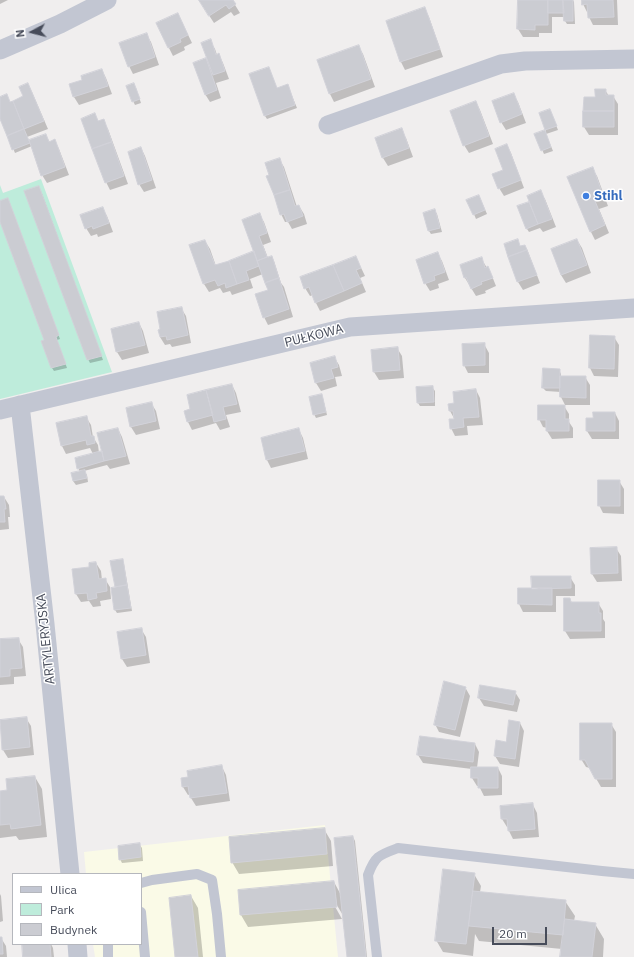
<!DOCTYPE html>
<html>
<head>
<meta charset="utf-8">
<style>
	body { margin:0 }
	#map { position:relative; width:634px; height:957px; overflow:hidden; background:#f0eeee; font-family:"IBM Plex Sans",sans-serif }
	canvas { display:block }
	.legend { position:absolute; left:12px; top:873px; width:130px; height:72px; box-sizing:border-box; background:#fff; border:1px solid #b5b7bd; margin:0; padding:5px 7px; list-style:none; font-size:12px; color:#474c5a }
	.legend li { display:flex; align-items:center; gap:8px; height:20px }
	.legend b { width:20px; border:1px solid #b5b7bd }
	.north { position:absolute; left:12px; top:12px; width:40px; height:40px; -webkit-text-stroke:3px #fff; paint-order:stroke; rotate:263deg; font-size:11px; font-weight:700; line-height:16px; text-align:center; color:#474c5a }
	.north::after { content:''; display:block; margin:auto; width:14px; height:18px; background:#474c5a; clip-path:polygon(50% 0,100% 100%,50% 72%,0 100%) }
	.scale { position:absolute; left:492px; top:927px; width:55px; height:18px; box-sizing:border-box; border:2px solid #474c5a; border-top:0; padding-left:5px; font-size:12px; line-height:14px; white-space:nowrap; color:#474c5a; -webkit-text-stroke:3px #fff; paint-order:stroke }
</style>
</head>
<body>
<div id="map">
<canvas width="634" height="957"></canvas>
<ul class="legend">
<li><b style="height:5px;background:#c2c6d2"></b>Ulica</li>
<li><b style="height:11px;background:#beecdb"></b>Park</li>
<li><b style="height:11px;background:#cbccd2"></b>Budynek</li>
</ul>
<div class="north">N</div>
<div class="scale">20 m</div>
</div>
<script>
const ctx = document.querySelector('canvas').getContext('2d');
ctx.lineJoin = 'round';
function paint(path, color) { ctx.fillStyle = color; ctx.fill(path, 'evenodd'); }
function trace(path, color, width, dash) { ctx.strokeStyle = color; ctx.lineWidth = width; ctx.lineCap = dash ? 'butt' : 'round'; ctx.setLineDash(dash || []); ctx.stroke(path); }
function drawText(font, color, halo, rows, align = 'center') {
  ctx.font = font + ' "IBM Plex Sans",sans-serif'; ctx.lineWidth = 3; ctx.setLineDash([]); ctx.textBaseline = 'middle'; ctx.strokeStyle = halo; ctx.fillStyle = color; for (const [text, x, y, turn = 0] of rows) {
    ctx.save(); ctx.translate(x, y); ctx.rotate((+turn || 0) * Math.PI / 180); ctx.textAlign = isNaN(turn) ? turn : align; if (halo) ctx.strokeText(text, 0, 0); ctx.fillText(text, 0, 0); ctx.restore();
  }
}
paint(new Path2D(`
	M325,825L338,957H95L93,944H141V874H86L84,852Z`), '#fafae7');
paint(new Path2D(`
	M41,179L112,372L0,399V185L3,193Z`), '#beecdb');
paint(new Path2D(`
	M0,0H8L0,4Z
	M199,0H232L240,13L234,16L231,12L214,23Z
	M519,0H573L574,2L575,24H567L565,21V17H552V33H539V37H523L518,29Z
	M583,0H617L618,25H593L589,17L588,12H587L583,4Z
	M425,9L429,17L443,57L405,70L401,62L387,22Z
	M182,22L192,43L184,47L185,50L173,56L157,24Z
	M146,34L151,42L159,65L133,74L129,66Z
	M210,41L215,49L217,55H219L223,63L229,79L216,83L221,98L210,102L205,94L195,64L208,59Z
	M358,46L363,54L375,87L334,102L330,94L318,61Z
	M269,68L277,89L288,86L297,108L267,119L265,116Z
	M102,70L106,78L112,94L79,105L74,97L70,85L83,81Z
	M27,84L32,92L48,129L27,137L29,141L45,135L50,142L55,141L59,149L69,175L47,183L42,175L32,146L15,153L0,117V98L11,103L24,97Z
	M136,88L141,103L135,105L133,101Z
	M605,90L609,96H613L618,104V135H589L584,127L596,98Z
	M513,94L518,102L526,123L506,130L501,122L493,102Z
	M476,102L480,110L493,144L469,153L464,145Z
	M550,110L558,130L546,134L553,151L544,154L535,134L546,131L540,114Z
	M95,115L99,122L103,121L108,129L128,184L110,190L106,182Z
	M401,130L406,138L413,157L388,166L383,158L377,139Z
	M507,145L511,153L524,188L504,196L499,188L504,170Z
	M141,148L145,156L156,188L144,192L139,184Z
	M279,159L284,167L297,207L299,206L304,214L307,224L292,229L288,222H285L281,214L267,176L270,175Z
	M592,169L597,176L608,206L599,209L609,233L595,240L591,232L568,178Z
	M41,191L103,360L90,363L88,359Z
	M540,192L545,199L556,227L543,232L540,228L529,232L527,229L530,207L532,206Z
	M468,200H481L487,214L476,219Z
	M0,202L9,203L60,339L57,340L67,368L54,371L52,368L45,341L0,219Z
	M102,208L107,216L113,232L98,237L97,234L91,236L86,228Z
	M435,211L437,214L442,232L431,234L429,231L424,214Z
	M259,214L264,222L271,242L263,245L268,258L272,257L274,261L281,283L284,287L293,317L268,325L264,317L269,291L263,274L250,279L253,288L232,295L230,291L223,293L220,288L209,292L204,284L191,246L205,241L210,249L216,266L255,252Z
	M577,240L582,248L591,273L566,283L561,275L552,250Z
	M519,244L520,247L525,246L527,249L540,283L523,290L518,282L505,245Z
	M437,253L442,261L449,280L438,284L439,288L430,291L425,283Z
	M356,257L365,276L360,278L366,292L320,311L316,303L313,295L310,296L305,288Z
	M481,258L487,268H488L492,276L496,286L485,291L486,293L476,296L465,278L461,265Z
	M181,308L186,316L191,343L172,347L170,344L165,345L160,337L162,330Z
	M139,323L143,331L149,353L122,360L117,352L112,330Z
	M591,336L614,337L619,345L618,377L594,376L590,368Z
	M484,344L489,353V373H468L464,365Z
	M397,348L402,356L404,378L379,380L374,372Z
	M334,357L339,365L342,376L335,377L337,386L321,391L316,383Z
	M559,370L561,374V377H585L590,385V405H565L561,397V392L546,391L543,388Z
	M232,385L236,393L241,412L226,415L230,427L220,430L216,423L192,430L188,422Z
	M432,387L435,391V406H420L418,403Z
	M476,390L480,398L483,425L467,426L468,435L455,436L451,428L455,420L450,411L449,405L455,404Z
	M321,395L323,398L327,415L316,418L314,414Z
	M151,403L156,411L160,429L136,435L131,427L127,409Z
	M564,406L569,414V422L573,428V438L552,439L547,431V428L543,427L539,419Z
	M615,413L619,421V439H592L587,431V419Z
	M86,417L91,425L93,437L98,445L99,453L103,452L118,429L122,437L130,464L110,469L107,465L84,471L87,475L88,482L76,485L73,481L72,474L80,472L78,468L93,454L90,448L66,454L62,446Z
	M299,430L303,438L308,459L271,468L267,460Z
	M619,481L624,489V514L603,513L599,505Z
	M0,497H4L9,505L10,517H8L9,529L0,530Z
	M616,548L621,556L622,581L597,582L592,574L591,549Z
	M122,560L124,564L132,611L117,613L115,610L116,588L112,562Z
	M96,563L101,571L102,580L105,579L110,587L111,599L100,601L101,606L93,607L89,601L81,602L76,594L73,570L90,568Z
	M570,577L575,585V596H556V612H523L519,604V589L533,590Z
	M570,599L572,603H598L603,611V619L605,622V638L570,639L565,631Z
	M141,629L146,637L150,663L127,667L122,659Z
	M18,639L23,647L26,676L14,677V684L0,685V640Z
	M465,687L470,696L460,737L439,732L435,724Z
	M515,692L520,700L517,712L484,706L479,698Z
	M26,718L31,726L34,755L8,758L3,750L0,721Z
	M520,723L524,731L519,767L500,764L495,756L507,743Z
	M611,724L616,732V787H601L590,768L586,767L581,759Z
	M475,744L479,752L477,768H498L502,776V795L484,796L479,786H477L472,778V769L423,763L418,755Z
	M222,767L226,775L230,801L196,806L191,798V794L188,795L183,787L182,778L189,777Z
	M35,777L42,789L47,837L19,840L16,836L0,838V792L8,791Z
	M533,805L537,813L539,837L513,839L509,831L508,827H507L502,819L501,807Z
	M324,829L331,841L333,866L239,874L232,862Z
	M353,837L355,841L367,957H348L344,917L335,902L333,903L342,919L248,927L241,915L239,891L334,882L341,895Z
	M139,844L142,848L143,861L122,863L120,859Z
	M474,874L481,886L480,892L565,901L575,916L574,921L595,924L604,939L603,957H561L562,949L479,941L475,934L473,956L443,952L436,940Z
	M0,894L1,896L3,921L0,922Z
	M191,896L198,908L203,957H176Z
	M0,938H1L6,946L7,957H0Z
	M23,944H51L53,948L54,957H24Z`), '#0003');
const building = new Path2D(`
	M199,0H233L236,4L229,9L226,5L209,16Z
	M518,0H548V25H535V30L517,29Z
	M548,0H563L564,13H548Z
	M563,0H573V21H564Z
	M582,0H613L614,17L588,18L587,4L582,5Z
	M425,7L440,49L400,62L386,21Z
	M178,13L188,35L180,39L181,42L168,48L156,23Z
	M147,33L155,57L128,67L119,43Z
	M211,39L216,55L219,53L225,71L213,75L201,43Z
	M359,45L371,79L329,94L317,60Z
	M206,58L217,90L205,95L193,63Z
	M269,67L277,88L288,84L295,105L264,116L249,74Z
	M102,69L108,86L73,97L69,84L82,80L81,76Z
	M28,83L44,121L24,129L13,101L23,96L19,87Z
	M134,83L140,99L132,102L126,86Z
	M595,89H606V95H614V111H583L584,97H595Z
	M514,93L522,114L500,123L492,101Z
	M7,94L10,102L13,101L24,129L7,136L0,119V97Z
	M476,101L489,136L463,146L450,111Z
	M550,109L557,126L545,130L539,113Z
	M583,111H614V127H583Z
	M95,113L98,121L104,119L112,142L92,149L81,119Z
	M402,128L409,148L382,158L375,138Z
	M24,129L30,143L12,150L7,136Z
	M545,130L551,147L541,151L534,134Z
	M46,134L49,142L55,139L65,167L41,176L29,140Z
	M112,142L124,176L105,183L92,149Z
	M507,144L521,180L498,189L492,174L503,170L495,149Z
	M141,147L152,180L138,185L128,152Z
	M280,158L290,190L274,195L266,176L269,175L265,163Z
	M593,167L604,198L595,201L605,225L590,232L567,177Z
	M39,186L102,356L87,360L24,191Z
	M290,190L295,206L299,205L303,216L287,222L284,214L280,215L274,195Z
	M541,190L552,219L538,224L527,196Z
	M479,195L485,210L473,215L466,200Z
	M8,198L59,335L56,337L66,364L51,368L41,341L44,340L0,222V201Z
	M529,202L538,224L526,229L517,206Z
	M103,207L109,223L93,229L92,226L85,229L80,215Z
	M435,209L440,228L428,231L423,213Z
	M260,213L267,233L259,236L267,257L257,261L242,220Z
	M518,239L520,246L525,245L527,250L508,257L504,244Z
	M577,239L587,265L561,275L551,249Z
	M205,240L215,265L229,261L237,284L226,288L225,283L218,286L215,280L203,284L189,245Z
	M527,250L537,275L517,282L508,257Z
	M254,251L259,266L246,271L249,280L237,284L229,261Z
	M438,252L445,272L434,276L435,280L424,284L416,260Z
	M272,256L279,278L265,283L257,261Z
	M356,256L361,268L356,270L362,283L344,291L333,265Z
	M482,257L485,268L488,266L493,278L481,282L482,284L471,289L466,277L464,278L460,265Z
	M333,265L344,291L315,303L309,287L304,289L300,277Z
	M279,278L289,309L263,318L255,294L268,290L265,283Z
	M182,307L188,335L167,340L166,336L160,337L158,330L160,329L157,312Z
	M139,322L145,345L116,352L111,329Z
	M590,335L615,336L614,369L589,368Z
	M485,343V365L463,366L462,344Z
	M398,347L400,370L373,372L371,350Z
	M335,356L338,367L331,369L334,378L315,383L310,363Z
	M543,368L560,369V388H542Z
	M560,376H586V398L560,397Z
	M232,384L237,404L223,407L226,419L214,422L206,390Z
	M433,386L434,402L417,403L416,387Z
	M476,389L479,417L463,418L464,427L450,429L449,419H454L453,411H449L448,404L454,403L453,392Z
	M206,390L213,415L187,422L184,411L190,409L187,395Z
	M322,394L326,412L313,415L309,397Z
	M152,402L156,421L130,427L126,408Z
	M538,405H565V419H569V431H546V420H538Z
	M593,412H615V431H586V418H593Z
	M87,416L91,436H94L95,443L87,445L86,440L61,446L56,423Z
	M118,428L126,456L104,461L97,433Z
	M299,428L305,451L266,460L261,438Z
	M102,451L104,461L77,469L75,458Z
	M85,470L87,478L73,481L71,473Z
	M598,480H620V506H598Z
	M0,496H4L6,509H4L5,522H0Z
	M617,547L618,573L591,574L590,548Z
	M123,559L127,585L115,587L110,561Z
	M96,562L99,579L106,578L107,591L96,593L97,598L88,600L87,593L75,594L72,569L89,567V563Z
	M531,576H571V588L532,589Z
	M127,585L131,608L114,610L111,588Z
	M518,588H552V605L518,604Z
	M564,598H570L571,602H599V613H601V631H564Z
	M142,628L146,655L121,659L117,632Z
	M19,638L22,668L10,669V676L0,677V639Z
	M444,681L466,687L455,730L434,725Z
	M480,685L516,691L513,705L478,698Z
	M27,717L30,747L2,750L0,720Z
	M509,720L520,722L515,759L494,756L496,740L506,742Z
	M580,723H612V779H595L585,760H580Z
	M420,736L475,743L473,762L417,755Z
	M222,765L227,793L190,798L188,786L182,787L181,778L188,777L187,771Z
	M471,767H498V788H478V778H471Z
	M35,776L41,825L11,829L10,824L0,825V791L7,790L6,779Z
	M533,803L535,829L508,831L507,819H501L500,806Z
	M325,828L327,854L231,863L229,837Z
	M353,836L366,957H347L334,838Z
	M140,843L141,857L119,860L118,846Z
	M443,869L475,873L466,944L435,941Z
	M334,881L337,907L240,915L238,890Z
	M473,891L566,900L563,935L469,926Z
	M191,895L198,957H175L169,898Z
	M565,919L596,923L592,957H560Z
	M0,937H2L3,954H0Z
	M22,944H50L51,957H23Z`);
paint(building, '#cbccd2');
trace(building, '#d2d2d9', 1);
trace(new Path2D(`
	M141,883L152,880L197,874L212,880L217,914L221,957
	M141,912L145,957
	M108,944V957
	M377,957L368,875C375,856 379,855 398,848L602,871L634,874`), '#c2c6d2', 10);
trace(new Path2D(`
	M0,50L60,24L107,0
	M328,125L501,64L525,61L634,59
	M20,405L45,624L70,874
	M0,410L350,327L634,308
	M77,944L78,957`), '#c2c6d2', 19);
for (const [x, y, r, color] of [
	[586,196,4,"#3f7fe0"]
]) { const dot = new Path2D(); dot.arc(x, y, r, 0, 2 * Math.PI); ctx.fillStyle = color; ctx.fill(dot); trace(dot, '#fff', 1.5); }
drawText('bold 13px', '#366cbe', '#fff', [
	["Stihl",594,196]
], 'left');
drawText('13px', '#474c5a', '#fff', [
	["PUŁKOWA",314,336,-14],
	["ARTYLERYJSKA",46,639,-96]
]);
</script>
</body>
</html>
